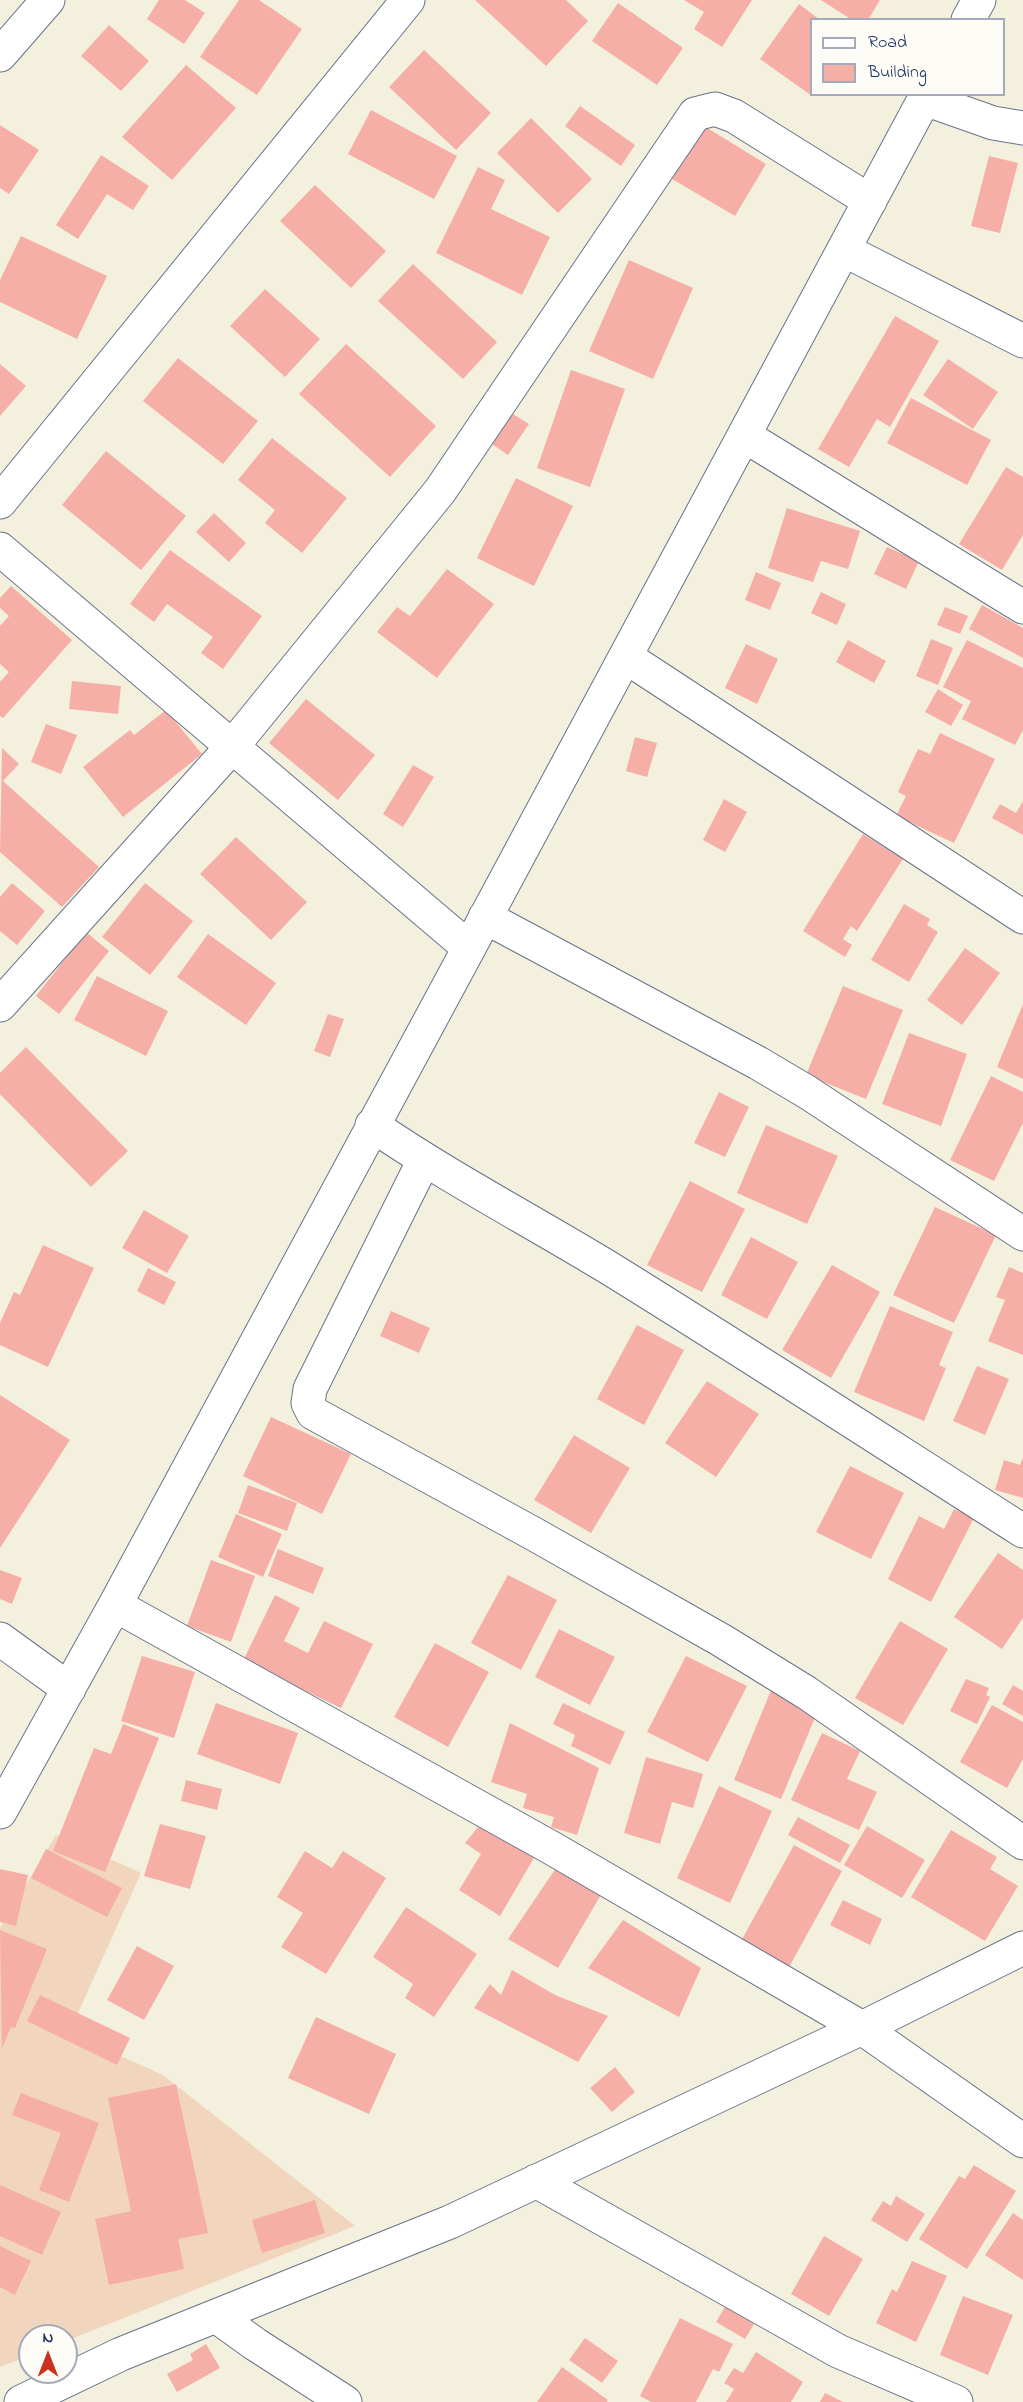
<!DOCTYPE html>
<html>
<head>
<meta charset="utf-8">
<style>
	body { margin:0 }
	#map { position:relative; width:1023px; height:2402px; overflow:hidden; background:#f3f0de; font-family:"Indie Flower",sans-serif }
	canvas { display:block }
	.legend { position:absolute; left:810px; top:18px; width:195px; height:78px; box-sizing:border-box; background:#fdfcf7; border:2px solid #a3aaba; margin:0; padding:8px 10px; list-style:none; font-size:18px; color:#1b2f5e }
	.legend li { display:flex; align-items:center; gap:12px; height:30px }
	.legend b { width:30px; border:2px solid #a3aaba }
	.north { position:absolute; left:18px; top:2324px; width:60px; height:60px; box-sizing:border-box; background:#fdfcf7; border:2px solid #a3aaba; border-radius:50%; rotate:0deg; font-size:16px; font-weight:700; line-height:24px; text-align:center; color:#1b2f5e }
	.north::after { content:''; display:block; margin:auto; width:21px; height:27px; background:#c8321e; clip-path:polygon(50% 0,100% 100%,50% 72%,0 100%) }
</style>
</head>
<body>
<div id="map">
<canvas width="1023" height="2402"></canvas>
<ul class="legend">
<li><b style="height:8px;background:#fff"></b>Road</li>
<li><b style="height:16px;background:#f6afa7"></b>Building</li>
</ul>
<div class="north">N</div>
</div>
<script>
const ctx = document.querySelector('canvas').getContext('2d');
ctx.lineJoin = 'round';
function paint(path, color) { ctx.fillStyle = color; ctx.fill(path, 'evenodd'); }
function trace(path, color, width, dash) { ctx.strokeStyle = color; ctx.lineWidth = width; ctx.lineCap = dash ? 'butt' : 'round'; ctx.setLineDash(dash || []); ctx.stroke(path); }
paint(new Path2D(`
	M56,1835L141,1873L69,2033L163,2075L355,2226L66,2341V2336H30V2355L0,2367V1928Z`), '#f1d5bd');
paint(new Path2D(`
	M159,0H185L205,13L184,44L147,19Z
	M239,0H259L302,29L257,95L200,57Z
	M475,0H566L588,21L546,66Z
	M684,0H752L722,47L694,29L704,12Z
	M821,0H880L868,20H852Z
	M618,3L683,48L657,85L592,41Z
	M799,4L820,20H812V96L760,59Z
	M109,25L149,61L121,91L81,56Z
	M424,50L491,113L456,150L389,87Z
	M186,65L236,108L172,180L122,137Z
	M580,106L635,145L621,166L565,126Z
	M371,110L457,156L434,199L348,154Z
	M531,118L592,179L558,213L497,153Z
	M0,125L39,150L9,194L0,188Z
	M704,126L766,164L735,216L672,179Z
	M101,155L149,186L133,210L107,194L78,239L56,225Z
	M989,156L1018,163L1000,233L971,226Z
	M478,167L505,180L491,209L550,237L522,295L436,253Z
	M315,185L386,251L351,288L280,221Z
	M21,236L107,276L77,339L0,302V280Z
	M629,260L693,288L653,379L589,351Z
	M413,264L497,342L463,379L378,301Z
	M265,289L320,339L285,377L230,326Z
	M895,316L939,341L890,427L877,419L849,467L818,449Z
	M346,344L436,426L390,477L299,394Z
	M178,358L258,421L223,464L143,401Z
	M948,359L998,392L973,429L923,395Z
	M0,364L26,386L0,416Z
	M571,370L625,389L590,487L537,468Z
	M911,398L991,440L967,485L887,443Z
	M510,412L529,424L508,455L489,442Z
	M272,438L347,498L302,553L265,523L275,510L238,480Z
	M106,451L186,516L141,570L62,505Z
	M1006,467L1023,477V535L1002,570L959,544Z
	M516,478L573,506L534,586L477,558Z
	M787,508L860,531L848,569L821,561L813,582L768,568Z
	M214,513L246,543L229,562L196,532Z
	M887,547L919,561L906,589L874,574Z
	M170,550L262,616L223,669L201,653L213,637L167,604L154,622L130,604Z
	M447,569L494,604L437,678L377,632L397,607L410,616Z
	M756,572L781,583L770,610L745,600Z
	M11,586L72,640L3,718L0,716V682L9,672L0,664V626L9,616L0,608V598Z
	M821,592L846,604L837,625L811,613Z
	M982,605L1023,628V658L969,629Z
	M945,607L968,616L960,634L937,625Z
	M931,639L953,648L938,685L916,676Z
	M848,640L886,661L874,683L836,662Z
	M967,640L1023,668V730L1015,745L962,719L971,701L943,687Z
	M746,644L778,659L757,704L725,688Z
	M72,681L121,686L118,714L69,709Z
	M938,689L963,705L951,726L925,712Z
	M306,699L375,755L338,800L269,743Z
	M166,710L202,754L123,817L83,767L130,730L134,735Z
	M46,724L77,735L61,774L31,762Z
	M940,733L995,759L954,843L896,816L906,796L898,792L918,749L930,754Z
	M635,737L657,743L647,777L626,771Z
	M2,748L19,764L3,781L99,867L62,907L0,852Z
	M413,765L434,777L403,827L383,814Z
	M724,799L747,812L725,852L703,840Z
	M1023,801V835L992,818L1000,804L1016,813Z
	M863,834L903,859L857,931L851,926L843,939L852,945L845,957L803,931Z
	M236,837L307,902L271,940L200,874Z
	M12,883L45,911L17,945L0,931V897Z
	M145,883L193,921L150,975L102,937Z
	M904,904L930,919L927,925L938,932L909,982L871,960Z
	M86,932L109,951L59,1014L36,996Z
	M208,934L276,983L246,1025L177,977Z
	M965,948L1000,973L962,1025L927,1000Z
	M97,976L168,1011L146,1056L74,1020Z
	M843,986L903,1010L866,1099L806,1075Z
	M1023,1004V1079L997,1067Z
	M328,1014L344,1019L330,1057L314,1051Z
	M909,1033L967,1054L941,1126L882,1104Z
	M26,1047L128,1151L91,1187L0,1094V1073Z
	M991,1076L1023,1092V1123L994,1181L950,1160Z
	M719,1092L749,1107L725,1157L694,1143Z
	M766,1125L838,1156L807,1224L737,1193Z
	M690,1181L745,1209L702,1292L647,1265Z
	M935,1207L996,1235L954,1323L893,1295Z
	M144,1210L189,1236L167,1273L122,1248Z
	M751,1237L798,1262L767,1319L721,1295Z
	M43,1245L94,1268L48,1367L0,1345V1323L14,1292L20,1295Z
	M832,1265L880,1292L831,1378L782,1350Z
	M1009,1267L1023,1273V1355L988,1341L1005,1300L996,1297Z
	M148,1268L176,1282L164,1305L137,1291Z
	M890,1306L953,1332L939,1365L946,1368L924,1421L854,1392Z
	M391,1311L430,1328L419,1353L380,1336Z
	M637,1325L684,1350L644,1425L597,1399Z
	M977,1366L1009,1379L985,1435L953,1421Z
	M707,1381L759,1414L716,1477L665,1443Z
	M0,1395L70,1440L0,1548Z
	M271,1417L351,1454L322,1514L243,1476Z
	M574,1435L630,1468L591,1533L534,1500Z
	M1023,1457V1498L995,1490L1004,1460L1020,1465Z
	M850,1466L904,1493L871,1559L816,1532Z
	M248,1485L297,1503L287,1531L238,1513Z
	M954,1509L974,1518L931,1602L888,1579L919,1516L944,1529Z
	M236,1514L282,1534L263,1577L218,1557Z
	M278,1549L324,1568L313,1594L268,1576Z
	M998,1553L1023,1570V1618L1002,1649L954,1617Z
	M211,1560L255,1576L231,1642L187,1626Z
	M0,1570L22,1578L12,1604L0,1599Z
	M508,1575L557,1600L521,1670L471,1643Z
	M275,1595L300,1608L284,1641L308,1653L324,1621L373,1644L341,1708L243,1661Z
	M900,1621L948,1649L903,1725L855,1698Z
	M559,1629L615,1657L590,1705L535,1677Z
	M435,1643L489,1672L448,1747L394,1717Z
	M142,1656L195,1672L174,1738L121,1721Z
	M686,1656L747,1686L708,1762L647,1732Z
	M966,1679L989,1688L986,1695L990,1697L977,1724L950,1711Z
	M1013,1685L1023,1691V1716L1002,1704Z
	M772,1688L819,1708L781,1799L734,1780Z
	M216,1703L298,1733L280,1784L197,1754Z
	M563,1703L625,1732L610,1765L571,1746L575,1735L553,1724Z
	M992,1705L1023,1722V1759L1007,1788L960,1762Z
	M510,1723L599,1768L577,1835L551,1827L554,1817L523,1808L527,1794L491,1782Z
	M123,1724L159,1738L105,1872L53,1851L94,1748L111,1754Z
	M822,1733L860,1751L847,1779L877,1792L859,1830L791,1800Z
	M646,1757L703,1774L693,1808L672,1802L660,1844L624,1833Z
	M186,1780L222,1789L217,1810L181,1801Z
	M719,1786L772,1811L730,1903L677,1878Z
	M798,1817L850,1845L840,1863L788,1835Z
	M483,1821L538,1851L500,1916L459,1890L481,1854L465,1843Z
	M160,1824L206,1836L190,1889L144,1876Z
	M867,1826L925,1860L902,1898L844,1865Z
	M951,1830L997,1857L990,1869L1018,1886L985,1941L911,1897Z
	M794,1845L842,1871L789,1967L741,1941Z
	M46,1849L122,1888L107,1917L31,1878Z
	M305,1851L332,1868L343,1851L386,1878L326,1974L281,1947L303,1913L277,1897Z
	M558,1865L602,1893L558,1968L508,1939Z
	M0,1869L28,1875L16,1926L0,1922Z
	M843,1900L882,1919L870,1945L830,1925Z
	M406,1907L477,1954L434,2017L405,1998L413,1984L373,1957Z
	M623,1920L701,1968L679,2017L588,1968Z
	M0,1930L47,1949L15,2028L11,2027L2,2048Z
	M137,1946L174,1966L144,2020L107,2000Z
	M512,1970L555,1995L608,2016L578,2062L474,2008L490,1984L501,1995Z
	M40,1995L130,2038L117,2065L27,2021Z
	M316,2017L396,2054L369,2114L288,2078Z
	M615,2067L635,2092L612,2112L590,2088Z
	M176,2084L208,2233L178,2239L184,2269L109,2285L95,2219L131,2211L108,2098Z
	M21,2093L99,2123L69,2202L39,2190L61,2133L12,2115Z
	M974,2165L1016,2191L967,2269L919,2239L959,2176L965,2179Z
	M0,2185L61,2212L42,2255L0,2236Z
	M896,2196L925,2214L907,2242L871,2220L883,2201L891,2206Z
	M315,2200L325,2233L262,2253L252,2220Z
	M1013,2213L1023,2220V2280L985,2255Z
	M824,2236L863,2259L829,2316L791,2294Z
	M0,2246L31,2261L15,2295L0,2287Z
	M912,2261L947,2276L916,2342L876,2323L892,2289L897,2292Z
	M963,2296L1013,2315L988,2375L940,2355Z
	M725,2307L754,2324L745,2339L716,2322Z
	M680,2318L733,2344L719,2372L713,2369L696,2402H651L640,2396Z
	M585,2338L618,2361L602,2383L569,2360Z
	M206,2344L220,2368L177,2392L167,2374L193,2360L190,2354Z
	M756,2352L803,2382L791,2402H726L734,2389L724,2383L734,2368L743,2373Z
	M562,2367L608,2400L607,2402H537Z
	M825,2393L843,2402H820Z`), '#f6afa7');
const minor = new Path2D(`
	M968,20L979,0
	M0,55L48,0
	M925,99L993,123L1023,128
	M844,250L1023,341
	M745,436L1023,607
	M0,502L408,0
	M0,549L469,948
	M626,657L1023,917
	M485,917L758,1063L807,1092L1023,1234
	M0,1005L231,748L440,491L695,114L715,109L734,116L870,201
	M372,1125C448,1177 530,1220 609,1268C748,1354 885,1443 1023,1531
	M424,1160L310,1389L308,1403L313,1413L534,1534L721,1640L807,1693L1023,1843
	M115,1605L550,1847L862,2028L1023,2141
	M0,1639L69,1689
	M0,1812L115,1605L469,948L927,94
	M536,2181L838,2351L956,2402
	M216,2316L255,2344L345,2402
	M21,2402L121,2354L450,2222L862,2028L1023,1948`);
trace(minor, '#67738b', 35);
trace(minor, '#fff', 33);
</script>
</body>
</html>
